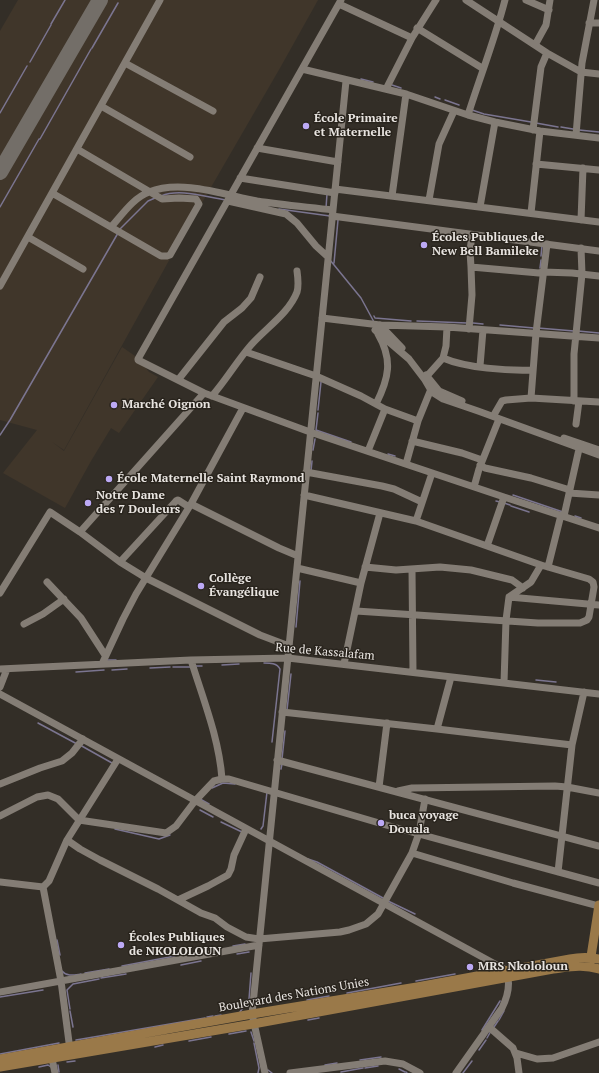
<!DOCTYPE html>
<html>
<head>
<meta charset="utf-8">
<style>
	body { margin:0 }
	canvas { display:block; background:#332e27 }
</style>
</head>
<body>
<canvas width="599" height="1073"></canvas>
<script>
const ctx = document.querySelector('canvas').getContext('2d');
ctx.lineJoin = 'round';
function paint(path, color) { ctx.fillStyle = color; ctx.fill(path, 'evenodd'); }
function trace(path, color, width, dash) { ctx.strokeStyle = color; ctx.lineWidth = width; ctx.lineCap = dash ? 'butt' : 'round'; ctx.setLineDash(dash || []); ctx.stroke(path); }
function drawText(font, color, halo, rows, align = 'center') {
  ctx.font = font + ' "PT Serif",serif'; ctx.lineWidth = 3; ctx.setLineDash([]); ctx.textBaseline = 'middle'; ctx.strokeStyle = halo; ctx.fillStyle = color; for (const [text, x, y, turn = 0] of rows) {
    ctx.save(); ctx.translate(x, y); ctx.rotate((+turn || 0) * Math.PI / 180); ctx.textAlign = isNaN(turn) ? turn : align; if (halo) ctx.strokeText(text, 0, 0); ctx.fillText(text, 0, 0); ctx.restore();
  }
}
paint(new Path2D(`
	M18,0H318L280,68L177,246L64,450L52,442L64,451L122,347L138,358L149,372L158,377L119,433L111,428L91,461L65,508L3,473L37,430L0,420V31Z`), '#40362a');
trace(new Path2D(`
	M51,24L65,0
	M92,48L118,3
	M30,62L51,25
	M361,79L373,82
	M392,85L401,88
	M435,97L440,99
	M445,100L459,105
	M472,110L484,114L531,122
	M0,113L27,66
	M536,123L558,127
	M561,127L573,129
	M579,130L599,132
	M40,139L91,49
	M161,196C180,188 205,197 226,200
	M0,207L39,139
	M326,208L327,194
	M279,209L330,216
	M119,230L148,201L155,198
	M541,256L542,246
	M330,260L361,298L374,322
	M334,263L338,220
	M540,268L541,260
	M374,316L375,318L411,321
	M417,321L467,323
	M473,323L483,324
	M500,325L534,328
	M538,328L574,331
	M578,331L599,333
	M318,410L321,382
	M318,413L316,430L351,442
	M0,435L10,420L118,233
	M313,450L315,439
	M388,454L395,456
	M311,471L312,461
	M513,495L563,512
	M496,501L500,502
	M504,503L510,505
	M511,506L529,512
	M575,516L581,518
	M296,627L300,581
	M107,660H116
	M264,663C270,663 277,663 280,669L272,742
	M222,665L239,664
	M196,666H202
	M173,667H191
	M150,668L170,667
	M112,670L127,669
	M76,672L104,670
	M536,680L556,682
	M287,710L291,674
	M38,723L77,744
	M80,745L112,763
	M282,759L285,731
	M281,769L282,764
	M212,788L223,783L235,784
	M200,799L209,804
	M200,810L213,817
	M221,822L242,832
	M115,829L159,839L170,835
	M261,829L263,826L267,792
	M308,859L317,862L383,898
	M388,901L415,914
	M57,940L60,955
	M233,946L245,944
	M237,954L249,952
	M181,965L201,961
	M122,966L175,956
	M62,971C67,977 74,975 81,974
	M85,973L109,969
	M101,978L126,974
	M416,981L455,974
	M347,993L401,983
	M0,997L43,990
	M307,1000L329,996
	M70,1009L67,990L73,984L99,979
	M70,1011L73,1027
	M240,1012L249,999L251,973
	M215,1016L221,1015
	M207,1017L213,1016
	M308,1020L319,1018
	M499,1020L504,1011
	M494,1027L498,1021
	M482,1030L500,1001
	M251,1032L254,1041
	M229,1034L246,1031
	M487,1038L491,1031
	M76,1040L205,1018
	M189,1041L211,1037
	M254,1043L259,1068L258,1073
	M155,1047L163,1045
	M479,1050L486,1040
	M0,1054L59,1043
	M360,1060L381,1057
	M67,1062L75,1061
	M58,1065L59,1072
	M325,1065L337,1063
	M39,1067L48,1065L51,1067
	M365,1068L378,1066
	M399,1069L405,1072
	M268,1070L272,1073
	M341,1072L363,1068
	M406,1072L407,1073
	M463,1073L472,1061`), '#7b7590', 1.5);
trace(new Path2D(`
	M0,172L100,0`), '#736e68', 16);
trace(new Path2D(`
	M341,0L138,359V360L204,393L310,432L504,497L599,528
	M466,0L547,53L581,72L599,74
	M526,0L549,10
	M339,4L412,38
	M589,23H599
	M417,28L482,68
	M535,45L546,25L550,0
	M125,63L213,111
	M302,69L406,94L468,115L495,122L540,131L599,138
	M386,89L412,38L436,0
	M101,106L190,157
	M468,115C480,77 495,39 505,0
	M533,130L541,67L547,53
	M576,135L582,63L594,0
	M257,148L338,162
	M536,164L599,170
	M240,178L335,193
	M335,189L599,222
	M52,193L161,256H167L170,255L199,204L196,199L179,198L162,199L77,149
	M392,196L406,94
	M429,200L439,144L454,111
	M228,201L286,214L297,223L316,246L328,257
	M480,207L495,122
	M531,213L540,131
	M332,216L599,251
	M581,220L583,168
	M111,227C122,215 133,198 149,192C181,179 225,195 257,201C282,205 308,207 333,210
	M472,235L470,251L471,267L539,273L543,272L572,273L599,276
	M28,237L83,269
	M0,286L160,0
	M322,318L380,325L447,327L599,338
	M380,325L402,348
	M469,329L472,295L471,267
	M375,330L409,359L425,380L432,392L443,399L478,411L599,455
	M246,352L316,376L361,396L385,409L418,421
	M443,358C466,368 508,371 533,370
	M480,366L483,330
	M426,375L439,391L462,401
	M427,376L443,358L446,346L447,327
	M178,380L224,322L242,308L251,298L260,277
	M212,396C226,380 237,361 251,345C266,328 289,313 297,292C299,285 298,278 297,271
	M531,398L536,333L547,244
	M574,401V354L582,274L581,248
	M376,404C389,378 393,360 378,334
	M495,413L502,401L506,400L531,398L599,402
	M576,424L579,401
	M564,438L599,450
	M412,441L462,453L482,460
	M368,451L385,409
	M406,464L418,421L431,389
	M480,465L485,468L531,478L570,490
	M306,472L382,486L394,489L422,502
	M474,487L479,469L499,419
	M569,493L599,495
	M304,495L416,521L541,565L589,579L593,582L594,587L589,617L587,620L580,623H538L356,611
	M191,504L279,548L298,556
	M564,516L579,449
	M416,521L432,473
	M80,532L204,393
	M487,546L504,497
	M120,562L176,501L178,500L189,507
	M365,567L396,570L440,567L471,570L512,580L523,588
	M548,567L561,515
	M297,568L361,583
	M412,569L413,672
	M47,582L81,618L105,655
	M0,593L50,512L80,532L120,562L146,578L260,635L289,646
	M509,597L599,605
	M24,624L43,614L64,599
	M191,660C203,699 219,738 222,779
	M102,664L123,619L136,594L191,504L243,408
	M344,664L361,583L380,513
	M0,669L191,660L288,658L599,694
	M504,683L506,620L509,597L531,582L541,565
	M0,687L7,669
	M0,694L506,970C511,983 508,996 502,1008L456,1073
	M282,712L437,729L572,745
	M437,729L451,677
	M277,760L599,846
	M0,784L40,768L62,761L72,753L83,739
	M379,787L387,723
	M398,791L412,788L555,786L567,787L599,793
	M0,816L37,797L48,795L58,799L79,820L166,833L176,826L195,801L214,781L222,779H229L386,825L599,883
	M67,840L80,849L100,860L158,889L201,913L215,918L227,927L246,937L259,939L340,932L349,930L366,924L378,914L412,853L419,833L425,799
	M412,853L513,883L599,906
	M558,872L572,745L584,692
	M0,882L43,887
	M178,900L208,886L228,875L231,869L234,855L246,829
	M0,992L259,945
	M489,1027L513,1048L517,1058L519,1073
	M70,1050L61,981L43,887L49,881L67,840L118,759
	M516,1053L537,1059L553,1058L599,1042
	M51,1054L55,1073
	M265,1073L252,1014L346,81
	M290,1073L385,1061L403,1064L420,1073`), '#847d75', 7);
trace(new Path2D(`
	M590,963L599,905
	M0,1059L252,1014L417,987L570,959C580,957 589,957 599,959
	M0,1067L253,1024L553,969C569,967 583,964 599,969`), '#9a7949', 9);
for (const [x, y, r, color] of [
	[306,126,4,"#bca9f5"],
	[424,245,4,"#bca9f5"],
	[114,405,4,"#bca9f5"],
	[109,479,4,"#bca9f5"],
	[88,503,4,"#bca9f5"],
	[201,586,4,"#bca9f5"],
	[381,823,4,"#bca9f5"],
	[121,945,4,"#bca9f5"],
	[470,967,4,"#bca9f5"]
]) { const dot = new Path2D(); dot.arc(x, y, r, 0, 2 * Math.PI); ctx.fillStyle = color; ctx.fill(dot); trace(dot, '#29241d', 1.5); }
drawText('bold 12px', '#e8e4e0', '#29241d', [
	["École Primaire",314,119],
	["et Maternelle",314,133],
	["Écoles Publiques de",432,238],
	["New Bell Bamileke",432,252],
	["Marché Oignon",122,405],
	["École Maternelle Saint Raymond",117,479],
	["Notre Dame",96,496],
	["des 7 Douleurs",96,510],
	["Collège",209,579],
	["Évangélique",209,593],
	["buca voyage",389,816],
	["Douala",389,830],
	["Écoles Publiques",129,938],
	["de NKOLOLOUN",129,952],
	["MRS Nkololoun",478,967]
], 'left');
drawText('12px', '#e8e4e0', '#29241d', [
	["Rue de Kassalafam",325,652,5],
	["Boulevard des Nations Unies",294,995,-10]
]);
</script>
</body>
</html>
